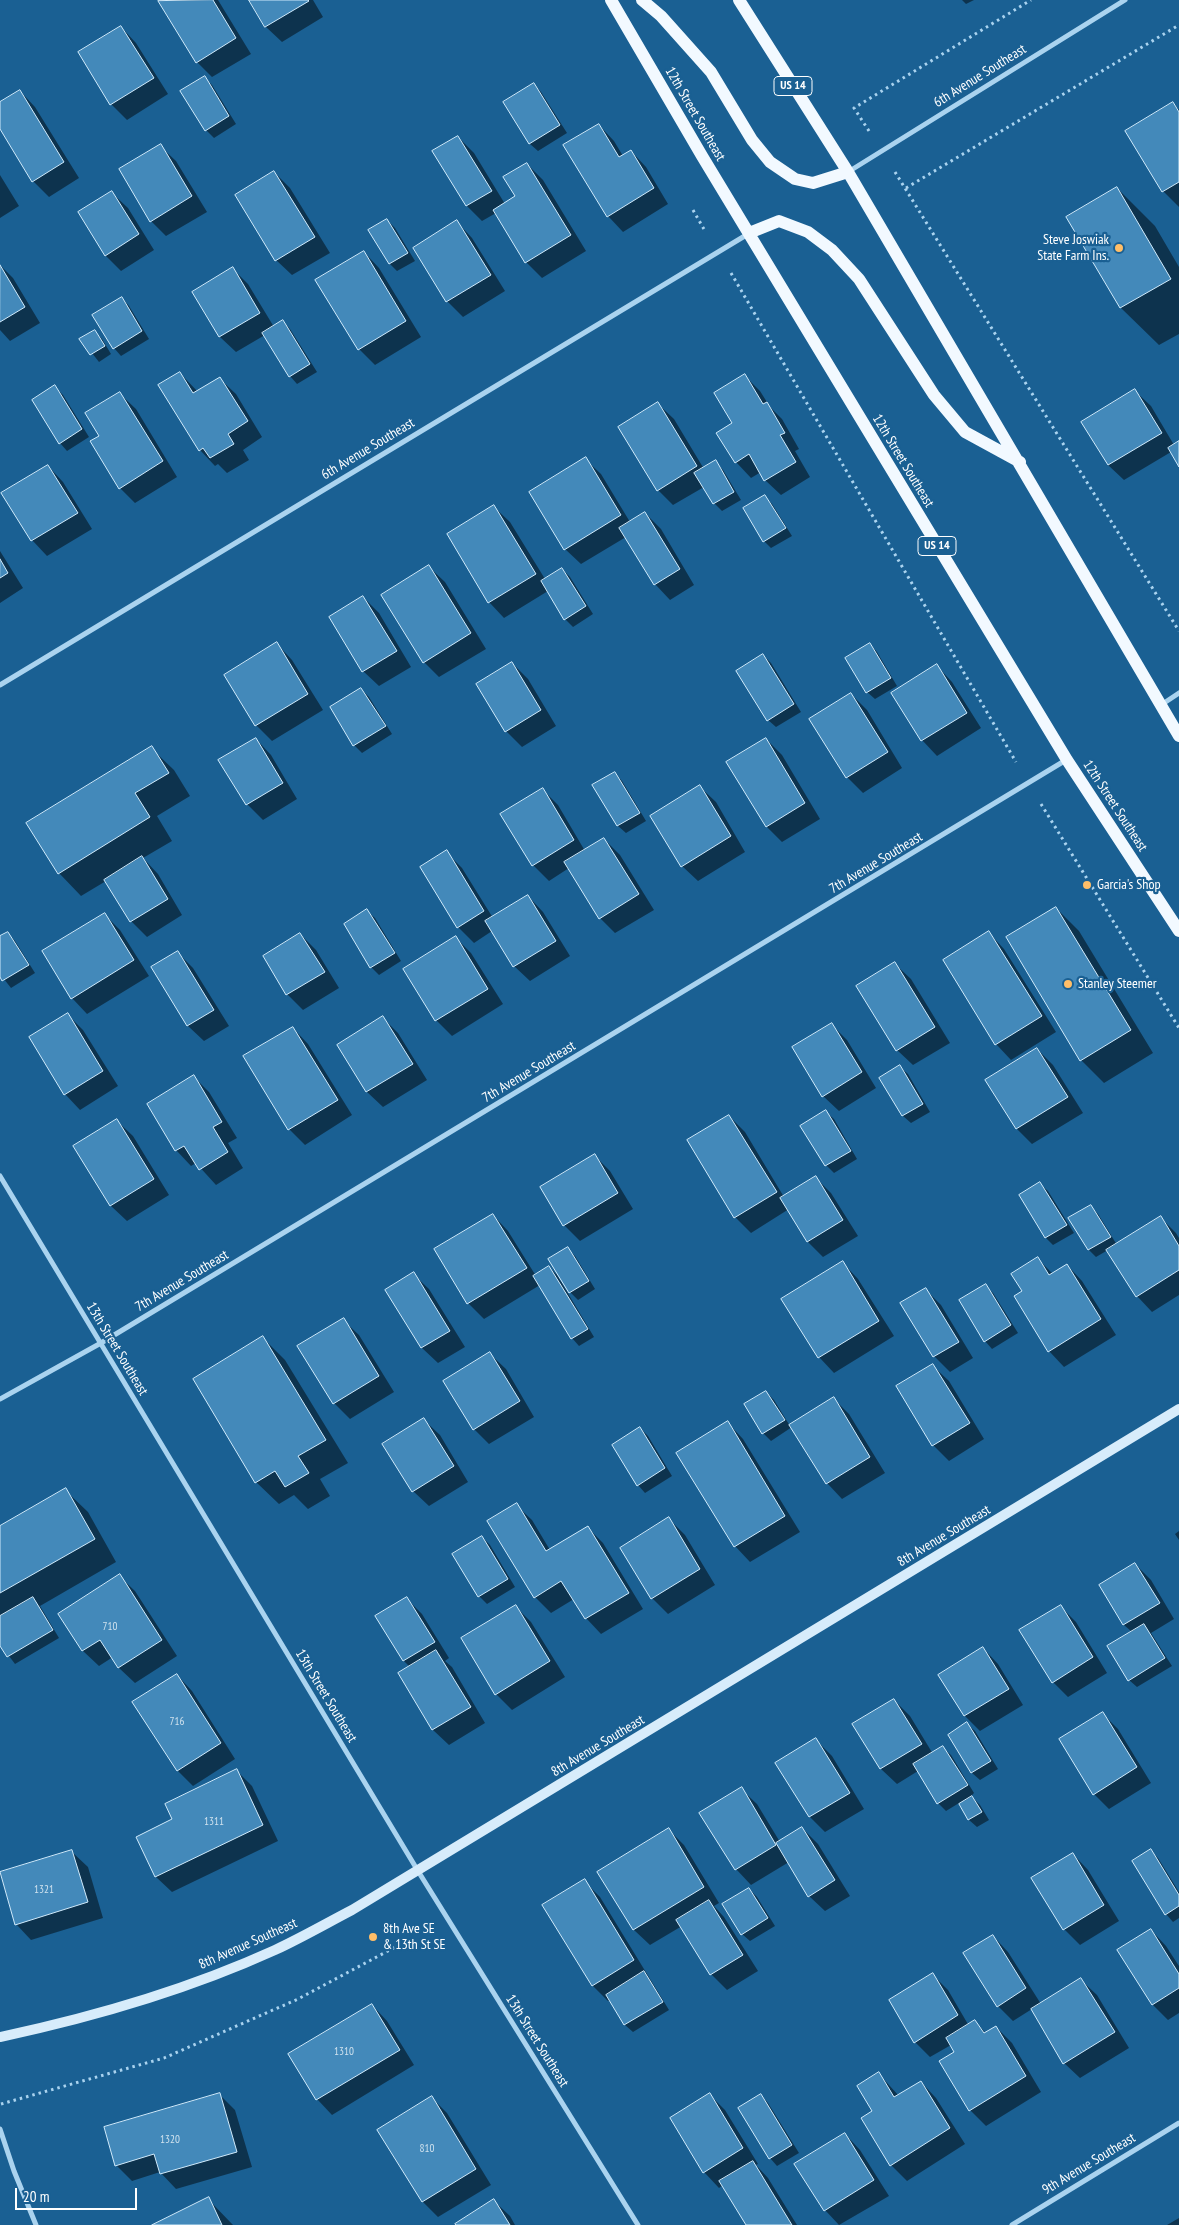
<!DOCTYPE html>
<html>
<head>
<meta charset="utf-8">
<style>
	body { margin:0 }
	#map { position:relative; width:1179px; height:2225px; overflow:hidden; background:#1a6093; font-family:"PT Sans Narrow",sans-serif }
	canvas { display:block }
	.scale { position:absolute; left:15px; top:2188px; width:122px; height:22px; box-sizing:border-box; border:2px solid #fff; border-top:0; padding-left:6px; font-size:15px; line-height:18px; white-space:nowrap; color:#fff; -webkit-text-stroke:4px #1a6093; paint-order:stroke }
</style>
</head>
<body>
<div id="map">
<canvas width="1179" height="2225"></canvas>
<div class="scale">20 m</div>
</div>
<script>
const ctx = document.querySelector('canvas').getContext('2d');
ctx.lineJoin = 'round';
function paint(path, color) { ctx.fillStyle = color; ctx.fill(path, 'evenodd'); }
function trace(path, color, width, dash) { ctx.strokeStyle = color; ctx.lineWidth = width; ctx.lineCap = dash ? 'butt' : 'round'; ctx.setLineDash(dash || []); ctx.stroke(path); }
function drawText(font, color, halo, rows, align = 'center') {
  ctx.font = font + ' "PT Sans Narrow",sans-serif'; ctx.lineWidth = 4.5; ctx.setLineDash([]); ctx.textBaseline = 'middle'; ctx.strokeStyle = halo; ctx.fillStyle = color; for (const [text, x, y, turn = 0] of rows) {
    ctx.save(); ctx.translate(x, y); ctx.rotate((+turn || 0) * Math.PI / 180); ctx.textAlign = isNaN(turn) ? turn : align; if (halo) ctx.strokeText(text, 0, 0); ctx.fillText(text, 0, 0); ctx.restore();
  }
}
paint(new Path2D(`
	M161,0H218L251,54L212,77L197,62L160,1Z
	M250,0H313L323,17L282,42L266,27Z
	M962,0H974L966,4Z
	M121,27L136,43L168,94L127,120L111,104Z
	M205,78L212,85L236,124L214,138L206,130Z
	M534,84L541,92L567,133L538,151L530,144L504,103Z
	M20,91L35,107L79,178L49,197L33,181L0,127V103Z
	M1173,103L1179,110V207L1163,191L1127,131Z
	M599,125L614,141L623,156L631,151L646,167L668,204L623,232L608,216Z
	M458,137L474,153L505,204L517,197L527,164L543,180L586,251L542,278L526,262L496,213L482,221L467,206L434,152Z
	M160,146L176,161L207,212L166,236L151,221Z
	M274,172L290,188L330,253L292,275L276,260Z
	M0,175L19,206L0,218Z
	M1117,188L1155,226L1179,267V334L1159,345L1121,308Z
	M112,193L128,208L154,250L121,271L105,255Z
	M387,220L395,228L415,261L397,271L390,264Z
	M457,222L472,238L505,291L463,317L447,301Z
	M364,252L379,268L421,337L375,365L359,349L317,281Z
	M0,265L13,278L40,323L10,341L0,330Z
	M233,269L248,284L274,327L283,321L290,329L317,372L297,384L290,376L265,335L236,352L220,337L194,293Z
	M122,298L129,306L149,339L121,356L114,348Z
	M94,331L102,339L111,354L99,362L81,339Z
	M180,373L198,392L220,379L236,394L262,437L243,450L249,460L227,473L218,464L215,466L200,450L160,385Z
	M745,376L760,391L770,407L782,419L799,449L795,451L810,477L781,495L765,480L761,472L751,478L736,462L734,424Z
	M55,387L63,395L89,437L67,451L60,443Z
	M1135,391L1151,406L1174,445L1179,442V464L1171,452L1124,480L1108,465Z
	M120,394L136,409L177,477L135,503L120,488L100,436Z
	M658,404L674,419L704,469L715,462L723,470L741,500L722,511L714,503L704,487L673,505L658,490Z
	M585,459L601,474L630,522L645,513L661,529L694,585L670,600L655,584L626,537L581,564L565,549Z
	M48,466L63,482L92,529L47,556L32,540Z
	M765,497L772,504L792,536L771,548L764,541Z
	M494,507L510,522L545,579L562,569L570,577L593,614L573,627L565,619L548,591L504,618L489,602Z
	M0,551L23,588L0,603Z
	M429,567L445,582L486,649L439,677L424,662Z
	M363,597L379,613L411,667L379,686L363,671Z
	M277,644L292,660L323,710L272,741L256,725L226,675Z
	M870,644L877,652L897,686L875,699L867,692Z
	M763,655L771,663L801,712L776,727L768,720Z
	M512,663L528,679L556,726L522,747L506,731L478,684Z
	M937,666L952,682L981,728L937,756L922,740Z
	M361,689L369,697L392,734L362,753L354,745Z
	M851,694L867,710L902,768L863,793L847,777Z
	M256,739L271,755L297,799L263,820L247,804Z
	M766,739L782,755L820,819L782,842L767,827L728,763Z
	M151,748L174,770L190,796L157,816L172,841L143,858L158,874L182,915L147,937L131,921L106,881L81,896L59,873Z
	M615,773L622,781L646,821L626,833L618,826L594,786Z
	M700,787L716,802L745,852L698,881L682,866Z
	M542,789L558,805L585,851L604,839L620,855L654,910L615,933L600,918L569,868L549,881L533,865L502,814Z
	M446,852L462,868L493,918L528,896L543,912L570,956L530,981L514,966L492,931L474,943L458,927Z
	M1056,908L1079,931L1153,1053L1104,1083L1081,1060Z
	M367,911L375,918L401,961L379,975L371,967L345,924Z
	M105,915L120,930L149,976L87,1014L72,998Z
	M8,933L15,941L35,973L11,988L0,974V938Z
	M989,933L1004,949L1056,1032L1011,1060L996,1044Z
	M300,934L316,950L339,988L303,1010L287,994L264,956Z
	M456,938L471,953L503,1004L452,1036L436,1020Z
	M177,952L193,968L229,1026L204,1041L188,1026L153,967Z
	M895,964L911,979L950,1043L913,1065L897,1050Z
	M68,1015L83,1030L118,1086L80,1110L65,1094Z
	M383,1018L398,1033L427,1080L383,1107L367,1092L338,1045Z
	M832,1025L847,1040L876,1088L839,1111L823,1096Z
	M293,1028L308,1044L352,1115L305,1145L289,1129Z
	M1037,1049L1053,1065L1083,1113L1032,1144L1017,1129L987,1080Z
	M900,1067L908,1074L930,1112L911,1123L903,1116L881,1079Z
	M194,1077L209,1092L237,1138L228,1143L243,1168L216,1185L196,1163L191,1166L176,1150Z
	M826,1112L834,1119L857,1159L834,1173L826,1165Z
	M729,1116L745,1132L784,1197L816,1178L831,1193L858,1236L823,1257L808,1242L789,1209L751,1233L735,1217Z
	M117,1121L133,1136L169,1195L127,1221L111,1206L75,1146Z
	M595,1156L610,1171L633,1209L580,1241L564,1225L542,1188Z
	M1040,1184L1048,1191L1074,1233L1053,1245L1046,1238L1020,1195Z
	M1091,1207L1098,1214L1117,1245L1161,1218L1176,1233L1179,1238V1295L1152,1312L1137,1296L1108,1250L1096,1257L1089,1250L1070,1219Z
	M493,1215L508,1231L536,1276L549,1267L557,1275L594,1337L579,1346L572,1338L540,1285L484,1319L468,1303L436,1250Z
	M568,1249L575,1256L595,1289L578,1300L570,1292Z
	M1038,1259L1053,1274L1067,1265L1082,1281L1116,1335L1064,1367L1049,1351L1023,1292Z
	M843,1263L858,1279L894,1336L834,1373L819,1357Z
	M413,1274L429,1289L465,1347L438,1363L422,1348L387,1290Z
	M985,1286L993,1293L1018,1333L992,1349L985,1341Z
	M925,1289L941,1305L973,1358L950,1372L934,1356L902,1303Z
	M343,1320L359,1335L394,1392L350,1419L334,1403L299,1346Z
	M263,1338L285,1360L348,1463L320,1479L330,1496L308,1509L294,1495L279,1504L256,1482Z
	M490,1354L506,1369L534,1417L489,1444L474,1429Z
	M933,1366L949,1381L984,1439L949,1461L933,1445L898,1387Z
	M766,1392L774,1400L790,1426L834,1399L849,1414L885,1473L842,1499L827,1483L792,1427L771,1441L763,1433Z
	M424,1420L440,1435L468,1482L429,1506L413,1491Z
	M728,1423L743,1439L800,1532L750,1562L735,1546Z
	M640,1428L648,1436L672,1476L645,1493L638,1485Z
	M65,1490L88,1512L116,1562L40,1606L59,1638L15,1664L0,1644V1527Z
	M516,1505L532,1520L550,1550L587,1527L603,1543L643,1609L601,1634L586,1618L574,1599L551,1613L535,1597Z
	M669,1519L685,1535L715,1585L668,1614L652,1598Z
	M1179,1531V1540L1175,1534Z
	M482,1537L490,1545L515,1587L487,1604L479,1596L454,1555Z
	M1135,1564L1151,1580L1174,1619L1151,1633L1172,1666L1137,1687L1129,1680L1132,1632L1124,1625L1101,1586Z
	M119,1576L135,1591L177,1656L135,1683L119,1668L113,1657L99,1666L83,1651L60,1614Z
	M406,1598L422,1614L449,1658L445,1661L452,1667L485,1723L449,1745L433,1730L399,1674L410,1667L404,1661L376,1616Z
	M515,1606L531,1622L565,1677L512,1710L496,1694Z
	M1060,1606L1076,1622L1107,1673L1068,1697L1053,1682Z
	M983,1648L998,1664L1023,1705L980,1731L965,1716L940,1675Z
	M177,1675L192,1691L235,1759L193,1786L178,1771L134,1703Z
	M894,1700L910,1716L933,1754L943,1748L951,1755L974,1793L971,1796L980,1805L989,1820L977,1827L969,1820L960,1805L965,1802L964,1800L946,1811L938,1803L918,1771L897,1784L881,1769L854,1725Z
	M1103,1714L1118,1729L1151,1783L1109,1809L1094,1794Z
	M967,1724L975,1731L998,1769L980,1780L972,1773L949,1735Z
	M816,1740L832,1756L864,1809L825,1832L810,1817L777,1763Z
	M237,1771L252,1786L278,1841L172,1892L156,1877L138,1837L174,1820Z
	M741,1789L757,1804L780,1842L802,1828L818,1844L850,1896L825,1911L809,1896L789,1862L751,1885L736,1869Z
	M669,1830L684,1845L719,1903L714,1906L724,1917L758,1971L727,1990L711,1974L682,1926L650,1945L634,1930L599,1872Z
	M1151,1851L1158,1858L1179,1892V1918L1173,1922L1166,1914Z
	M72,1852L88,1867L103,1918L31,1940L16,1924L0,1874Z
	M1073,1854L1088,1870L1119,1921L1080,1945L1064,1929Z
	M584,1881L600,1897L669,2010L633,2032L625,2025L611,2000L608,2001L593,1986L544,1906Z
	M749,1889L757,1897L775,1926L750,1941L742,1934Z
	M1151,1930L1166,1946L1179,1966V2013L1168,2020L1153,2005Z
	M993,1936L1008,1952L1041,2004L1081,1980L1097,1995L1129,2048L1080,2078L1064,2063L1032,2009L1013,2021L998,2006Z
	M933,1975L948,1990L969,2026L975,2022L986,2033L996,2027L1012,2043L1041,2092L986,2126L970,2110L956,2052L951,2045L930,2057L915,2042Z
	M372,2005L387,2021L414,2065L332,2115L317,2099Z
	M879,2074L899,2096L921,2082L936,2098L965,2144L907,2181L891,2165Z
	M220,2095L235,2110L252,2167L176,2189L160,2172L132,2181L116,2165Z
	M710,2095L725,2110L758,2164L756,2165L768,2178L797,2225H747L723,2185L719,2188L704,2172Z
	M761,2095L768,2103L799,2153L777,2166L770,2158Z
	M431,2097L447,2113L491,2185L438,2217L423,2202Z
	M845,2134L860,2150L889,2196L839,2225L825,2210Z
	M208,2199L233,2225H155Z
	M494,2201L510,2216L515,2225H457Z
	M1179,2218V2225H1167Z`), '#0007');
const building = new Path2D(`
	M213,0L236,38L196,63L158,1Z
	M249,0H308L309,1L265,27Z
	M121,26L154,78L110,105L78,52Z
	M205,76L229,116L205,131L180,91Z
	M534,83L560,125L529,144L503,102Z
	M20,90L64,162L32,182L0,129V102Z
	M1173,102L1179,112V182L1162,192L1125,131Z
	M599,124L619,157L631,150L654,188L607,217L563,145Z
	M458,136L492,191L466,206L432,151Z
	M161,144L192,196L150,222L119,169Z
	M527,163L571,235L525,263L493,210L515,196L503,177Z
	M274,171L315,237L275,261L235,195Z
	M1117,187L1171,279L1120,308L1066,217Z
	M112,191L139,234L105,256L78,212Z
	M387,219L408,253L389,264L368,230Z
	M457,220L491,275L446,302L413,248Z
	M364,251L406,321L358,350L315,280Z
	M0,265L25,307L0,322Z
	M233,267L260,313L219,337L192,292Z
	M122,297L142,331L113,349L92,315Z
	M283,320L310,364L289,377L262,333Z
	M95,330L105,346L90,355L79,339Z
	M180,372L193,393L220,377L248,421L228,434L234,444L210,458L203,448L199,451L158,385Z
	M745,374L763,404L767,402L785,433L780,435L796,462L764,481L749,454L735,463L716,433L732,423L714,393Z
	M55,385L82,429L59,444L32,400Z
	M1135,389L1162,433L1108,465L1081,422Z
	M120,392L163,461L119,489L90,441L99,436L85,413Z
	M658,402L697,466L657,491L618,427Z
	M1179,441V467L1168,448Z
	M586,457L621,515L564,550L529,492Z
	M716,460L734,492L713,504L694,473Z
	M48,465L78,513L31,541L1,493Z
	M765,495L786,528L763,542L743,508Z
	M494,505L536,574L488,603L447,534Z
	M645,512L680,569L654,585L619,528Z
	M0,559L8,573L0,578Z
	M429,565L471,633L423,663L381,595Z
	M562,568L586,606L564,620L541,581Z
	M363,596L397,651L362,672L329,617Z
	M277,642L308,694L255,726L224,675Z
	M870,643L891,678L866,693L845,658Z
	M763,654L794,704L767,721L736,671Z
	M512,662L541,710L505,732L476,684Z
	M937,664L967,713L921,741L891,693Z
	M361,688L386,726L353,746L330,707Z
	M851,693L888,752L846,778L809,719Z
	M256,738L283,783L246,805L218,760Z
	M766,738L805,803L766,827L726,762Z
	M152,746L169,773L135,793L150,817L58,874L26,823Z
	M615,772L640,813L617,826L592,785Z
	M700,785L731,836L681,867L650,816Z
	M543,788L574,840L532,866L500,814Z
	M604,838L639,894L599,919L564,862Z
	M447,850L484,911L457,928L420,867Z
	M142,856L168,899L130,922L104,880Z
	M528,895L556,941L513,967L485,921Z
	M1056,907L1131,1030L1080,1061L1006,937Z
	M367,909L395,953L370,968L344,924Z
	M105,913L134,960L71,999L42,951Z
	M989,931L1042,1016L995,1045L943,960Z
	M8,932L29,965L2,981L0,977V936Z
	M300,933L325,972L286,995L263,956Z
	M456,936L488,989L435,1021L403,969Z
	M178,951L214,1010L187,1026L151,967Z
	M895,962L935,1027L896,1051L856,986Z
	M68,1013L103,1071L64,1095L29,1037Z
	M383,1016L413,1064L366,1092L337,1045Z
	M832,1023L862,1072L822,1097L792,1047Z
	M293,1027L338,1100L288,1130L243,1056Z
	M1037,1048L1068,1097L1016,1129L985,1080Z
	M900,1065L923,1104L902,1116L879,1078Z
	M194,1075L222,1122L213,1127L228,1152L199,1170L184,1146L175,1151L147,1104Z
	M826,1110L851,1151L825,1166L800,1126Z
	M729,1115L777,1192L734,1218L687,1140Z
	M117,1119L154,1179L110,1206L73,1146Z
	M595,1154L618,1193L563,1226L540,1187Z
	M816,1176L843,1220L807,1242L780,1198Z
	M1040,1182L1067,1225L1045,1238L1019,1195Z
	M1091,1205L1111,1237L1088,1250L1068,1218Z
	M493,1214L527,1268L467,1304L434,1249Z
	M1161,1216L1179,1246V1270L1136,1297L1106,1250Z
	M568,1247L589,1281L569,1293L548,1259Z
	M1038,1257L1049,1275L1067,1264L1101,1319L1048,1352L1014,1296L1022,1291L1011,1274Z
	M843,1261L879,1321L818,1358L781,1299Z
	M549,1266L588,1329L571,1339L533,1276Z
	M414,1272L450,1331L421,1348L385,1290Z
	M986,1284L1011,1325L984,1342L959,1300Z
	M926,1288L959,1342L933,1357L900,1303Z
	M344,1318L379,1376L333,1404L297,1346Z
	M263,1336L326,1440L298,1456L309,1473L285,1487L275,1471L255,1483L193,1379Z
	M490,1352L520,1401L473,1430L443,1381Z
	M933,1364L970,1423L932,1446L896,1386Z
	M766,1391L785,1420L762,1434L744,1404Z
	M834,1397L870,1457L826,1484L789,1425Z
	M424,1418L454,1466L412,1492L382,1444Z
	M728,1421L785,1516L734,1547L676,1453Z
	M640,1427L665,1468L637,1486L612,1445Z
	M66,1488L95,1539L0,1593V1526Z
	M517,1503L546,1551L588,1526L629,1593L585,1619L561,1581L534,1598L487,1521Z
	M669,1517L700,1569L651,1599L620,1548Z
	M482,1536L508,1579L478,1597L452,1554Z
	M1135,1563L1160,1603L1123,1625L1099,1585Z
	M120,1574L162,1640L118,1668L100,1640L82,1651L58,1614Z
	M33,1597L53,1630L7,1657L0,1646V1616Z
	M407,1597L435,1642L403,1661L375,1616Z
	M516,1605L550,1661L495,1695L461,1638Z
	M1061,1605L1093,1657L1052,1683L1019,1630Z
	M1144,1624L1165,1658L1128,1681L1107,1646Z
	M983,1647L1009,1689L964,1716L938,1675Z
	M436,1650L471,1707L432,1730L398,1673Z
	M177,1674L221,1743L177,1771L132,1702Z
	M894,1699L922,1744L880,1769L852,1724Z
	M1103,1712L1137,1767L1093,1795L1059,1739Z
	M967,1722L991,1761L971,1773L948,1735Z
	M816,1738L850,1793L809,1817L775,1763Z
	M943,1746L968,1785L937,1804L913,1764Z
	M237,1769L263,1825L155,1877L136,1837L172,1819L165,1804Z
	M742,1787L776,1845L735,1870L699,1813Z
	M972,1796L982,1812L968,1820L959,1804Z
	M802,1827L835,1880L808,1897L776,1843Z
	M669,1828L704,1887L633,1930L597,1872Z
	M1151,1849L1179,1895V1906L1165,1915L1132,1861Z
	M72,1850L88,1902L15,1925L0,1872Z
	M1073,1853L1104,1905L1063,1930L1031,1878Z
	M585,1879L634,1960L592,1986L542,1905Z
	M749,1888L768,1918L741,1935L722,1904Z
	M709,1900L743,1955L710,1975L676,1920Z
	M1151,1929L1179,1974V1988L1152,2005L1117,1950Z
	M993,1935L1026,1988L997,2007L963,1953Z
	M644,1971L663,2002L624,2025L606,1995Z
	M933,1973L958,2015L914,2043L889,2000Z
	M1081,1978L1115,2032L1063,2064L1031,2009Z
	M372,2004L400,2050L316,2100L288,2054Z
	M975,2020L984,2033L996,2026L1026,2076L969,2111L939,2061L954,2052L946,2038Z
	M879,2072L894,2097L921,2081L950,2128L890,2166L861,2118L872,2111L857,2086Z
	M220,2093L237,2152L160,2174L154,2154L115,2166L104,2127Z
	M710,2093L743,2148L703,2173L670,2118Z
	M761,2094L792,2145L769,2159L738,2108Z
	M432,2096L476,2169L422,2202L377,2130Z
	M845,2133L874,2180L824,2211L794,2164Z
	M753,2161L792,2225H746L719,2181Z
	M209,2197L222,2225H152Z
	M494,2199L510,2225H456L455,2224Z`);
paint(building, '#4389ba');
trace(building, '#d0eafb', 1);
trace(new Path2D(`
	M869,131L854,108L1031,0
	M895,172L1179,631
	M906,188L1179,25
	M693,210L705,231
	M731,273L1016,762
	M1041,804L1179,1028
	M1,2104L164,2058L298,1999L401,1944`), '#aad3ef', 3, [2.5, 4]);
trace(new Path2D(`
	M848,172L1125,0
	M0,685L748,234
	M1161,705L1179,693
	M0,1176L418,1871L638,2225
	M0,1399L101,1343L1066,760
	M0,2129L14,2171L36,2225
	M1012,2225L1179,2123`), '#aad3ef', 5);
trace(new Path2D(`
	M0,2037C94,2017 187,1990 275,1950C301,1938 327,1923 352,1910L1179,1409`), '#d7ecfb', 10);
trace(new Path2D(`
	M611,0L702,156L1067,760L1179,931
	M642,0L661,16L711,72L752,140L770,162L795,179L813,183L848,172
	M739,0L848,172L1179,736
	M749,233L779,221L808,232L832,250L859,279L934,395L965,432L1020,462`), '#f2f9ff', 12);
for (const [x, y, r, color] of [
	[1119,248,5,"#ffbe68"],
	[1087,885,5,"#ffbe68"],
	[1068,984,5,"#ffbe68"],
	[373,1937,5,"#ffbe68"]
]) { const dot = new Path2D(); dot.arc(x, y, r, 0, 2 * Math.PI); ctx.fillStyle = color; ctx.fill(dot); trace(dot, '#1a6093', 2); }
drawText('11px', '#d0e2ee', null, [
	["710",110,1627],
	["716",177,1722],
	["1311",214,1822],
	["1321",44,1890],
	["1310",344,2052],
	["1320",170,2140],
	["810",427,2149]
]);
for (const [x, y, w] of [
	[793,86,38],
	[937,546,38]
]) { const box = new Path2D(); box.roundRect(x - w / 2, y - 9.5, w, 19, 4); ctx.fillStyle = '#1a6093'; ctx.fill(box); trace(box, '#fff', 1); }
drawText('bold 12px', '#fff', null, [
	["US 14",793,86],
	["US 14",937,546]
]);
drawText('14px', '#fff', '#1a6093', [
	["6th Avenue Southeast",980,76,-32],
	["12th Street Southeast",695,114,60],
	["6th Avenue Southeast",368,449,-31],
	["12th Street Southeast",903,461,59],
	["12th Street Southeast",1115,806,57],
	["7th Avenue Southeast",876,863,-31],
	["7th Avenue Southeast",529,1072,-31],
	["7th Avenue Southeast",182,1281,-31],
	["13th Street Southeast",117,1349,59],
	["8th Avenue Southeast",944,1536,-31],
	["13th Street Southeast",326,1696,59],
	["8th Avenue Southeast",598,1746,-31],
	["8th Avenue Southeast",248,1944,-24],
	["13th Street Southeast",537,2041,58],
	["9th Avenue Southeast",1089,2164,-31]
]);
drawText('14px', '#fff', '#1a6093', [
	["Steve Joswiak",1109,240,"right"],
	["State Farm Ins.",1109,256,"right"],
	["Garcia's Shop",1097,885],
	["Stanley Steemer",1078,984],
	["8th Ave SE",383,1929],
	["& 13th St SE",383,1945]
], 'left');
</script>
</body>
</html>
